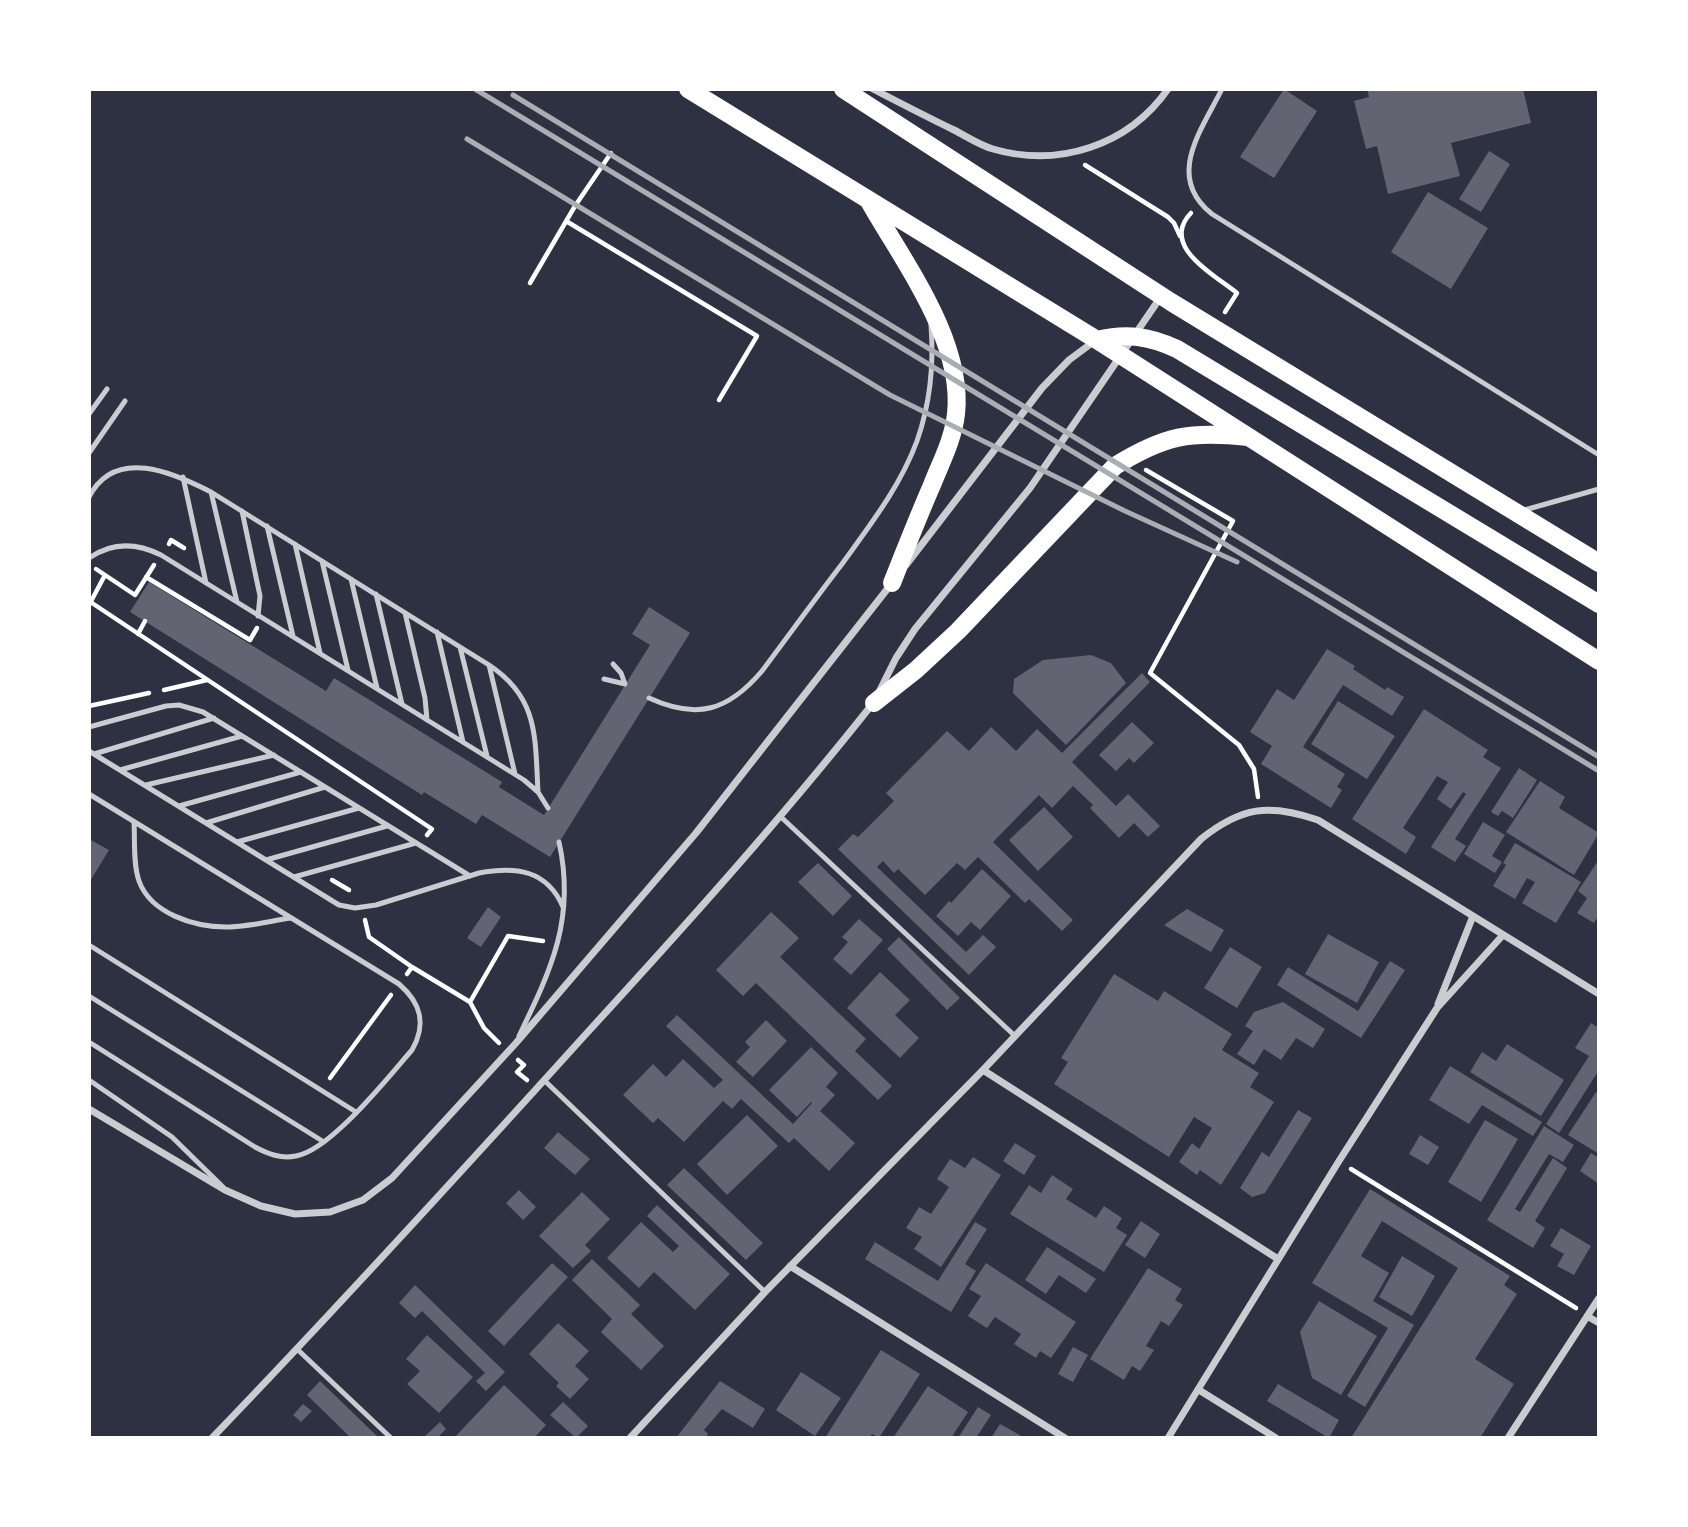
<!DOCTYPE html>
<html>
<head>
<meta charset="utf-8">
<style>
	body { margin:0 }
	#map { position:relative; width:1688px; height:1527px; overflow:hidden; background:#2d3142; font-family:Montserrat,sans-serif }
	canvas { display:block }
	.frame { position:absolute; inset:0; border:91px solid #fff; pointer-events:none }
</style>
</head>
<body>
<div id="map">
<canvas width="1688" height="1527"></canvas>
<div class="frame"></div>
</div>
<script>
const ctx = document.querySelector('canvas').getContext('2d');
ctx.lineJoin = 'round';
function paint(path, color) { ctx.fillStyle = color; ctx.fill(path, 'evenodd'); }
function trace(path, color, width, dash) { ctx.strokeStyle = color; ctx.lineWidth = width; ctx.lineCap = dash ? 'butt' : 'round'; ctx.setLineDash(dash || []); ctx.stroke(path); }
paint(new Path2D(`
	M1284,89L1317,111L1274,178L1240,157Z
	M1367,89H1523L1531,123L1451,143L1460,176L1388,194L1377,146L1366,149L1354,101L1369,97Z
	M1489,151L1510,164L1481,212L1459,199Z
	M1428,192L1488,228L1451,289L1391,252Z
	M149,582L326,691L334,678L502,782L499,787L544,815L650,645L632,634L649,607L690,633L550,857L482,815L476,824L424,792L422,795L130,612Z
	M1327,649L1355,666L1353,669L1385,690L1387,687L1404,697L1392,716L1343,685L1303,747L1345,774L1337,787L1342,790L1331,808L1261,764L1272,746L1250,732L1277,689L1294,700Z
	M1091,655L1111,663L1126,683L1066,745L1013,693L1014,679L1043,660Z
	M1142,673L1150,682L1072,762L1116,806L1128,794L1160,826L1148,837L1134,823L1119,838L1090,808L1093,805L1073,786L1052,808L1039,795L993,842L1073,920L1062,931L1029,899L1025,903L978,857L965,870L957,863L925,895L898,869L894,873L883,861L877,867L966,952L983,935L996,947L969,975L838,849L853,834L858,837L894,801L886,793L947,731L969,751L991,727L1016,751L1037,729L1062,753Z
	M1338,701L1395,736L1367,779L1311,744Z
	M1424,709L1488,750L1483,757L1501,768L1455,839L1466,846L1455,862L1431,847L1466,794L1463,792L1451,809L1437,799L1448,782L1437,776L1403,828L1416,837L1406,854L1352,819Z
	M1132,722L1154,743L1134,763L1129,758L1116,771L1099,755Z
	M1519,768L1537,780L1513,818L1502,811L1498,816L1491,812Z
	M1540,781L1565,797L1559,808L1599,833L1574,875L1506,832Z
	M1044,807L1073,837L1038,871L1009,840Z
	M1483,822L1505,835L1492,856L1502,862L1495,873L1464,854Z
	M89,839L109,850L89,883Z
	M1515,843L1581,882L1556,923L1522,903L1535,882L1527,878L1515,899L1493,886L1506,865L1503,863Z
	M1599,859V915L1594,923L1577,913L1587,898L1578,891Z
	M818,863L852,896L833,916L798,882Z
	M982,869L1011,896L980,930L971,922L958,936L936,916L949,901L951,903Z
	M488,907L501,917L481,947L467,938Z
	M1187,909L1224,930L1211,952L1164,925Z
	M771,912L799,938L780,957L866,1039L855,1051L892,1086L878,1100L756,983L743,996L716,970Z
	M859,919L883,940L851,975L833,959L848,942L842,937Z
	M1328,934L1379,962L1357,1003L1305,974Z
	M899,937L960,998L947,1010L887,949Z
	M1230,947L1262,967L1237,1008L1204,988Z
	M1390,961L1405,970L1361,1038L1277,985L1288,967L1358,1011Z
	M880,972L910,1000L895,1015L919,1038L900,1058L847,1008Z
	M1114,974L1158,1001L1164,991L1232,1034L1222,1050L1259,1073L1250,1087L1274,1102L1221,1185L1200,1170L1197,1175L1179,1162L1192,1143L1199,1149L1212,1128L1194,1117L1169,1157L1054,1084L1068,1062L1061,1058Z
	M1283,1002L1325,1029L1313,1048L1296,1038L1281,1060L1264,1049L1254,1065L1237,1054L1253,1031L1245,1026L1254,1012Z
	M677,1015L793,1124L812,1103L811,1102L797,1117L769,1090L811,1047L838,1073L826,1087L835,1095L820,1111L855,1143L829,1171L794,1138L789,1143L741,1099L732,1109L723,1101L684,1142L658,1118L653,1123L623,1095L653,1064L666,1077L683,1059L714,1088L723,1080L666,1026Z
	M766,1020L787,1041L753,1077L736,1062L750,1047L745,1042Z
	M1591,1023L1599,1028V1070L1559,1133L1546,1124L1589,1056L1575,1048Z
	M1507,1044L1564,1080L1541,1116L1470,1072L1482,1052L1496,1061Z
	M1450,1066L1542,1122L1533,1136L1482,1105L1469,1124L1429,1100Z
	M1596,1092L1599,1094V1154L1568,1135Z
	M1298,1110L1312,1118L1265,1193L1252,1197L1240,1188L1262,1152L1269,1157Z
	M747,1115L778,1146L727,1195L697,1164Z
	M1485,1120L1518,1139L1481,1202L1448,1182Z
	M1544,1126L1574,1145L1563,1162L1549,1154L1515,1209L1520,1212L1553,1158L1567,1168L1535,1221L1545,1228L1533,1248L1487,1220Z
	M558,1132L590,1159L575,1175L544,1148Z
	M1420,1135L1439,1147L1428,1165L1409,1154Z
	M1015,1143L1036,1156L1024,1175L1003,1161Z
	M1591,1153L1599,1158V1184L1580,1171Z
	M973,1157L1001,1175L941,1267L914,1249L922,1237L906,1228L919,1207L931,1214L949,1187L937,1179L950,1159L965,1168Z
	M684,1168L763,1243L746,1260L667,1185Z
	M1052,1175L1073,1189L1066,1199L1096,1218L1104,1206L1122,1218L1116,1228L1127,1235L1104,1272L1010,1214L1029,1185L1041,1193Z
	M1370,1189L1510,1276L1504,1285L1517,1294L1475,1359L1514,1384L1480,1438H1351L1458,1268L1382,1221L1361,1256L1389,1273L1373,1301L1414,1325L1365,1407L1347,1396L1388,1328L1312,1283Z
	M519,1190L536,1207L523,1220L506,1203Z
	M582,1192L610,1219L585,1245L591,1251L573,1268L539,1236Z
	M657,1205L730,1274L695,1310L654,1272L639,1288L607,1258L641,1222L673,1252L679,1246L647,1216Z
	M1141,1221L1160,1234L1145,1258L1125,1245Z
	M975,1222L987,1229L965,1264L976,1271L951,1312L865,1259L875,1242L938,1281Z
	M1561,1228L1591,1246L1574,1275L1557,1266L1564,1254L1550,1246Z
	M1047,1247L1096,1279L1086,1293L1059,1275L1046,1294L1025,1280Z
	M1402,1256L1435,1276L1412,1316L1379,1297Z
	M592,1259L640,1305L631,1314L664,1346L641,1370L601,1332L612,1319L572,1280Z
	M552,1263L568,1277L504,1346L488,1331Z
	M986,1263L1076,1322L1051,1358L1040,1351L1036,1358L1014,1344L1021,1334L995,1317L987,1328L968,1316L981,1296L969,1289Z
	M1148,1268L1182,1289L1175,1300L1183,1305L1169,1326L1161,1321L1146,1346L1154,1350L1140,1371L1132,1366L1124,1380L1090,1359Z
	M415,1285L505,1372L486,1391L476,1381L485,1373L422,1311L415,1318L399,1303Z
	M1319,1301L1377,1336L1341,1395L1312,1378L1300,1332Z
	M558,1323L589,1351L575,1366L589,1379L570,1399L556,1386L559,1383L529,1354Z
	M427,1335L473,1377L439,1413L407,1384L420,1371L406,1359Z
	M1073,1347L1088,1355L1073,1382L1058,1374Z
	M881,1350L920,1374L879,1438L872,1434L869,1438H825Z
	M801,1372L841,1398L815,1436L776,1410Z
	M320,1381L379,1438H351L307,1395Z
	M720,1381L765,1409L753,1428L722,1409L704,1430L708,1434L706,1438H676Z
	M1278,1384L1339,1420L1329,1438L1267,1401Z
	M504,1385L546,1425L534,1438H454Z
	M928,1386L968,1412L951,1438H893Z
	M563,1402L588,1426L576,1438L550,1415Z
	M303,1404L312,1411L301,1422L293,1415Z
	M978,1407L991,1415L976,1438H958Z
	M440,1422L446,1429L437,1438H423Z
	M1000,1424L1018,1434L1023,1438H991Z`), '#626471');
trace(new Path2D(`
	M1085,165L1168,217L1174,223L1180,236
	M1191,213C1159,246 1215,275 1237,293L1225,312
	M566,221L757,336L719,400
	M530,283L575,206L611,153
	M1146,470L1233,521L1150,673L1239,745L1254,769L1258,797
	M169,544L171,540L184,548
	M96,569L135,595L154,565
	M146,577L250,640L257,628
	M89,601L432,829L427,835
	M89,605L105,575
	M138,634L145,621
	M164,690L207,680
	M89,706L149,693
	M332,880L349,890
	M365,920L369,937L412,967L407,974
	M412,967L470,1002L484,1028L499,1043
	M470,1002L508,936L543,941
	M518,1060L524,1065L517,1072L527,1080
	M330,1078L391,995
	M1351,1169L1576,1308`), '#fff', 4.5);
trace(new Path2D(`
	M1222,89C1201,131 1165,177 1212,214L1599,455
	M89,414L107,389
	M89,453L125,401
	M183,477L206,583
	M211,492L237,602
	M89,497C115,446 174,473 211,492L489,665C539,698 535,738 538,792
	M242,511L260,596L258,616
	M1521,511L1599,489
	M267,526L293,636
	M295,544L320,653
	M89,558C112,542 137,543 161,555L524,780L538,792L548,808
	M322,561L348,670
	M351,579L377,688
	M376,594L402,704
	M405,613L425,698L427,720
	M437,632L463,742
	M460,647L487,756
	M489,665L515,774
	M604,679L625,684L621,673L613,664
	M649,698C697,720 728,711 762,671C789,635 815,599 842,564C870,525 900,487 917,441C930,404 934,364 931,325
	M89,727L166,706L179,705L203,712L470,876
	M89,751L339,905L355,908L376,905L479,873C516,866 547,870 563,907
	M94,754L214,718
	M120,770L242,736
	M146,785L274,755
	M89,794L399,984C421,1003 427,1024 412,1050C388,1077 331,1150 296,1156C281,1159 268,1154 255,1147L89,1042
	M179,806L301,772
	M781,817L1015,1036
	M134,822C135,840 133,864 139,881C151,914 195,927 226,927C248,927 270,921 291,918
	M206,823L325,787
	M237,842L359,808
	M266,860L387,826
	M294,877L416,843
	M89,945L356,1112
	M89,996L324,1142
	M519,1036C551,970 576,918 559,842
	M89,1080L172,1137L223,1187
	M545,1081L765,1292
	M297,1349L391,1438`), '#caccd0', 5);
trace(new Path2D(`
	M873,89C900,103 927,117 954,130C966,136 979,145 993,149C1058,168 1128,146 1168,89
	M906,565L1042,388L1069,360L1096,340
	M879,692L896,658L915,629L1030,488L1160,298
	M1438,1004L1473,916
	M983,1070L1278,1259
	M89,1109L225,1190L261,1206L295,1214L330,1212L363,1200L392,1178L516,1043L696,833L892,583
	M790,1266L1065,1438
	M1587,1316L1599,1323
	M1199,1390L1276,1438
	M212,1438C339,1306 463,1170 586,1034C685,926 783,817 874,702
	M630,1438L765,1292L983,1070L1201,839C1241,807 1269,803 1318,820L1599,994
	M1168,1438L1339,1161L1437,1008L1503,935
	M1508,1438L1599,1298`), '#caccd0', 7);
trace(new Path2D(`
	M688,89L1097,340L1599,661
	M843,89L1171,302L1599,563
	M869,201C904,263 964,341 956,414C953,440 941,462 932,485C918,517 905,550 892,583
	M1097,340C1127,333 1149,336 1177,349L1599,604
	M874,703L916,670L958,631L1115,466C1165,435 1190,431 1248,437`), '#fff', 18);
trace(new Path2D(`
	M475,89L1599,771
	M513,95L1599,757
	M467,139L890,395L1125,511L1237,562`), '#abadb3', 5);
</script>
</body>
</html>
